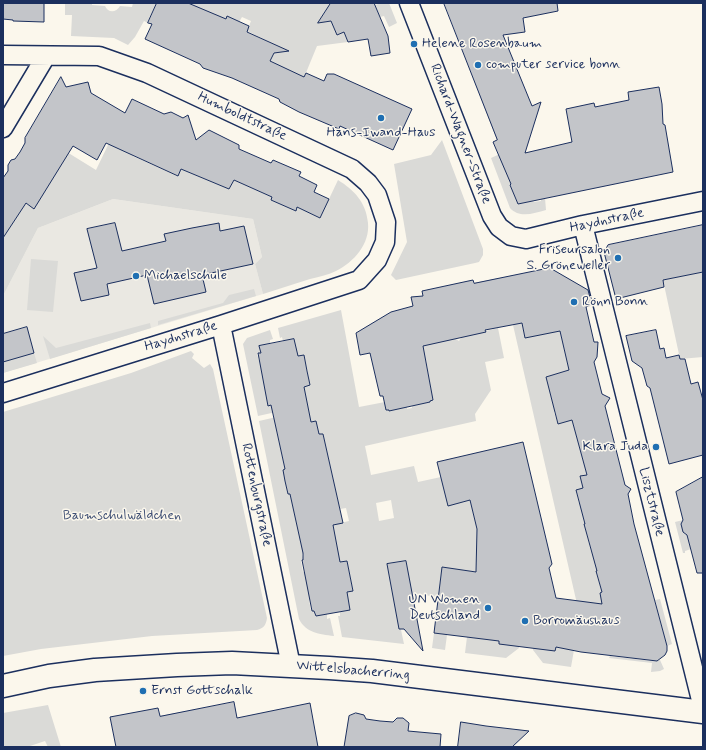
<!DOCTYPE html>
<html>
<head>
<meta charset="utf-8">
<style>
	body { margin:0 }
	#map { position:relative; width:706px; height:750px; overflow:hidden; background:#fbf7ec; font-family:Mynerve,sans-serif }
	canvas { display:block }
	.frame { position:absolute; inset:0; border:4px solid #1b2f5e; pointer-events:none }
</style>
</head>
<body>
<div id="map">
<canvas width="706" height="750"></canvas>
<div class="frame"></div>
</div>
<script>
const ctx = document.querySelector('canvas').getContext('2d');
ctx.lineJoin = 'round';
function paint(path, color) { ctx.fillStyle = color; ctx.fill(path, 'evenodd'); }
function trace(path, color, width, dash) { ctx.strokeStyle = color; ctx.lineWidth = width; ctx.lineCap = dash ? 'butt' : 'round'; ctx.setLineDash(dash || []); ctx.stroke(path); }
function drawText(font, color, halo, rows, align = 'center') {
  ctx.font = font + ' Mynerve,sans-serif'; ctx.lineWidth = 3; ctx.setLineDash([]); ctx.textBaseline = 'middle'; ctx.strokeStyle = halo; ctx.fillStyle = color; for (const [text, x, y, turn = 0] of rows) {
    ctx.save(); ctx.translate(x, y); ctx.rotate((+turn || 0) * Math.PI / 180); ctx.textAlign = isNaN(turn) ? turn : align; if (halo) ctx.strokeText(text, 0, 0); ctx.fillText(text, 0, 0); ctx.restore();
  }
}
paint(new Path2D(`
	M113,199L253,219L262,257L255,264L263,294L3,373V296L38,228Z`), '#eae8e2');
paint(new Path2D(`
	M65,3H92V5L105,6C108,13 116,13 120,6L132,7L133,3H162H157L148,23L144,21L135,37L128,45L114,38L71,36L72,15H65Z
	M179,3H328L331,9L326,11L323,16L325,22L331,21L337,35L344,32L348,42L317,46L303,80L268,65L277,46L247,31L251,21L242,17L239,22L227,16L224,22Z
	M381,3H389L397,23L389,27L384,16L380,17L375,5Z
	M442,140L483,249V255L479,262L475,263L396,280L391,275L407,242L394,164L431,155Z
	M109,143H139L133,156L177,176L181,169L229,189L234,180L272,197L271,200L296,211L297,207L320,218L338,180C354,190 366,202 368,223C370,244 354,262 336,271C328,275 318,277 310,279C294,284 279,289 263,294L255,264L262,257L253,219L113,199L38,228L3,296V239L25,203L34,208L62,149L96,170Z
	M502,153L514,183L510,185L518,204L533,201L534,202L541,201V199L545,198L546,210C534,213 520,219 510,208L491,158Z
	M31,259L58,261L53,312L27,310Z
	M703,272V357L680,359L663,280Z
	M254,289L256,296L158,325V321L223,303L229,295Z
	M553,299L569,370L546,377L549,389L566,385L562,409L554,412L558,424L572,420L587,475L580,477L583,488L576,491L579,503L593,499L599,520L584,524L591,551L604,569L596,572L602,592L600,593L604,610L580,617L513,325L518,306L525,338Z
	M341,310L359,407L385,402L389,411L407,407V409L412,408V406L430,402V401L433,400L426,360L421,345L454,338L459,341L462,336L486,332V331L498,328L504,358L485,362L491,390L475,414L476,421L365,446L371,475L414,466L418,482L441,477L448,505L470,500L477,529L476,572L442,567L438,597L409,593L410,585L406,561L387,564L404,644L342,637L338,616H340V612L350,609L347,592L353,590L347,561L340,562L314,551L302,554L303,560L301,561L303,572L306,571L312,599L309,600L311,611H314L316,616L327,614V619L330,618L334,636C319,634 306,633 299,619L259,421L294,413L304,387L310,385L304,355L298,356L283,341L282,337L280,338L278,328ZM315,421L319,434H323L340,509L346,508L349,521L299,533L290,494H288L285,481V469L276,429ZM391,500L394,518L379,521L376,503Z
	M150,323L151,328L50,359L43,336L56,348Z
	M270,330L273,339L270,340V344L260,346L261,353L257,354L260,364H263L268,405H271L285,410L258,416L243,344L247,338Z
	M191,351L194,354L192,358L204,368L210,364L213,369L267,618C266,625 264,628 257,630L152,636L41,649L3,656V412L131,373Z
	M34,353L37,363L3,373V362Z
	M683,520L681,524L683,532L687,535L691,549L685,551V553H683L675,522Z
	M660,599L672,644L667,646L655,600Z
	M434,633L447,635L445,650L432,648Z
	M467,637L499,641L519,646V648L506,658L465,653Z
	M556,647L574,650L571,667L543,663L533,650V648Z
	M610,656L653,661L660,660L664,669L660,671L651,672L652,663L609,658Z
	M48,705L61,747H48L45,741L27,747H3V713Z`), '#dadad7');
const building = new Path2D(`
	M3,3H44V22L13,21V20L3,19Z
	M157,3H188L226,19L227,16L249,26L247,32L289,51L274,53L270,61L304,77L306,73L324,81L327,74H334L412,109L393,150L340,126L339,129L299,112L280,102L279,99L232,78L203,68L200,64L145,39L152,24L148,23Z
	M331,3H374L388,36L390,53L371,56L368,39L348,42L344,32L337,35L331,21L318,23Z
	M444,3H557L558,11L523,18L525,32L503,35L532,106L541,102L525,153L572,142L566,109L594,103L595,107L629,100L628,92L659,87L662,104L663,124L665,125L673,172L518,204L510,185L511,184L493,142L497,140Z
	M61,77L66,87L88,82L91,93L125,113L132,99L164,114L171,112L183,118L188,115L196,140L209,130L239,145V149L271,163L273,160L301,172L299,176L317,185L314,192L329,199L320,218L297,207L296,211L271,200L272,197L234,180L229,189L181,169L178,176L106,143L97,160L73,146L34,209L26,203L3,238V178L8,171V165L11,160L15,159L20,152L25,143V138Z
	M115,223L122,251L166,241L164,234L192,228L219,223L220,231L244,226L253,264L202,275L206,292L154,304L147,275L107,284L109,295L81,301L74,273L97,268L87,229Z
	M703,225V272L663,280L664,287L616,299L604,252L608,245Z
	M550,268L588,290L592,305L586,307L594,342H598L597,357L594,362L602,394L610,398L605,406L625,485L631,489L628,494L634,524L667,646V651L665,655L657,661L581,652L556,647L555,651L499,644V641L434,633L442,567L476,572L477,529L470,500L448,506L437,462L523,442L552,564L549,568L556,598L602,604L600,593L602,592L596,571H597L584,524H585L576,490L583,488L580,476L587,475L572,420L558,424L546,377L569,370L560,331L525,338L522,323L485,330L486,332L423,346L433,400L430,401V402L389,411V410H386L383,396H380L370,353L360,355L356,333L391,312L413,306L411,297L423,296L422,291L473,280L474,283Z
	M27,327L34,353L3,362V334Z
	M656,330L660,349L664,348L666,358L679,355L680,359H685L691,384L698,382L703,400V455L669,464L650,388L647,386L642,368L632,361L626,336Z
	M294,339L298,356L304,355L307,371L310,385L304,387L311,422L316,421L319,434H323L343,523L333,525L340,562L347,561L353,591L347,592L350,610L316,616L314,611H312L302,560H303V553L290,494H288L285,481L283,470L285,469L271,405L268,406L258,353H261L259,346Z
	M703,477V573H697L687,535L683,532L681,524L683,520L676,492Z
	M406,561L423,651L404,629H399L387,564Z
	M234,702L237,718L310,703L318,747H116L110,717L158,708L160,716Z
	M356,713L364,715L366,719L380,721L393,722L397,718H403L409,723L408,731L441,734L440,747H344L349,716Z
	M461,722L486,726L529,731L512,747H458Z`);
paint(building, '#c3c5c9');
trace(building, '#1b2f5e', 1);
const minor = new Path2D(`
	M409,3L492,216L499,227L511,236L526,239L583,225L703,201
	M3,55L99,56L147,73L352,169L368,183L377,195L386,222L385,242L377,260L359,280L221,325L3,393
	M3,128L46,56
	M583,225L703,708
	M221,325L291,666`);
const tertiary = new Path2D(`
	M3,686L49,676L95,670L177,665L232,663L329,668L372,671L703,712`);
trace(minor, '#1b2f5e', 21);
trace(tertiary, '#1b2f5e', 25);
trace(minor, '#fbf7ec', 18);
trace(tertiary, '#fbf7ec', 22);
for (const [x, y, r, color] of [
	[414,44,4,"#1f6fb2"],
	[478,65,4,"#1f6fb2"],
	[381,118,4,"#1f6fb2"],
	[618,258,4,"#1f6fb2"],
	[136,276,4,"#1f6fb2"],
	[574,302,4,"#1f6fb2"],
	[656,447,4,"#1f6fb2"],
	[488,608,4,"#1f6fb2"],
	[525,621,4,"#1f6fb2"],
	[143,691,4,"#1f6fb2"]
]) { const dot = new Path2D(); dot.arc(x, y, r, 0, 2 * Math.PI); ctx.fillStyle = color; ctx.fill(dot); trace(dot, '#fbf7ec', 1.5); }
drawText('14px', '#1b2f5e', '#fbf7ec', [
	["Helene Rosenbaum",422,44],
	["computer service bonn",486,65],
	["Hans-Iwand-Haus",381,133,"center"],
	["Friseursalon",610,250,"right"],
	["S. Gröneweller",610,266,"right"],
	["Michaelschule",144,276],
	["Rönn Bonn",582,302],
	["Klara Juda",648,447,"right"],
	["UN Women",480,600,"right"],
	["Deutschland",480,616,"right"],
	["Borromäushaus",533,621],
	["Ernst Gottschalk",151,691]
], 'left');
drawText('14px', '#1b2f5e', '#fbf7ec', [
	["Humboldtstraße",242,117,25],
	["Richard-Wagner-Straße",460,134,69],
	["Haydnstraße",607,221,-12],
	["Haydnstraße",181,337,-17],
	["Rottenburgstraße",256,495,78],
	["Lisztstraße",651,502,76],
	["Wittelsbacherring",353,671,5]
]);
drawText('14px', '#415176', '#fbf7ec', [
	["Baumschulwäldchen",122,516]
]);
</script>
</body>
</html>
